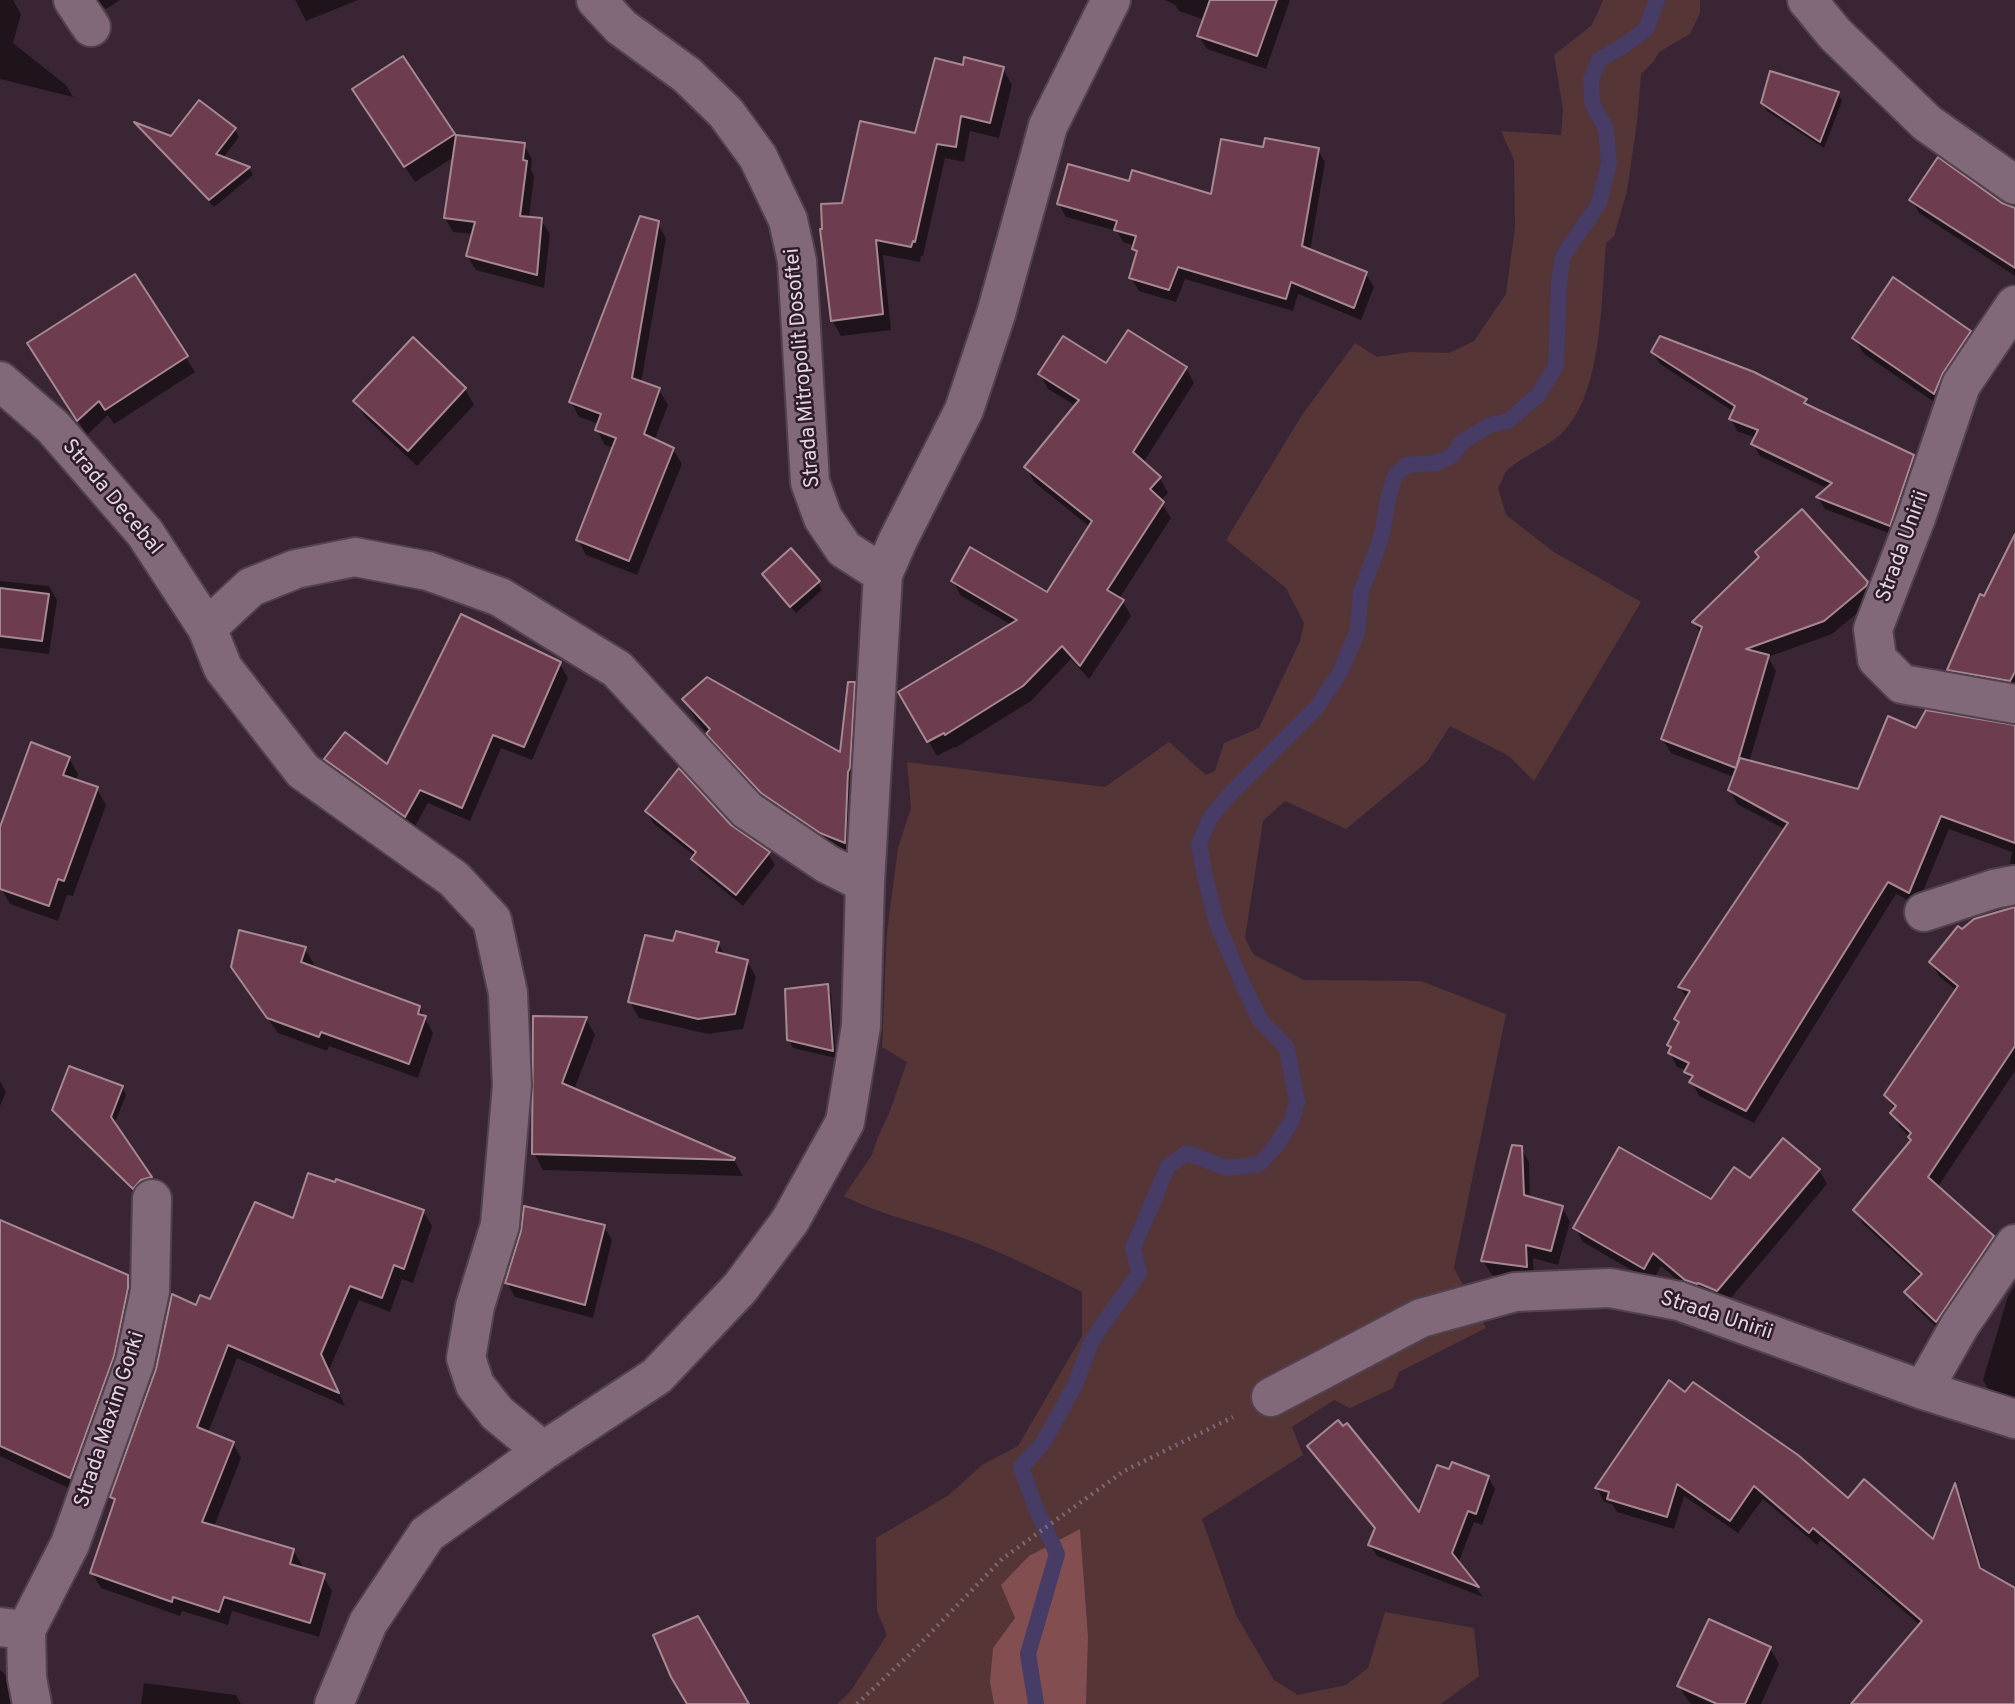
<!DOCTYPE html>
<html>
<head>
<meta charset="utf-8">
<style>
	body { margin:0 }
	canvas { display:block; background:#3a2535 }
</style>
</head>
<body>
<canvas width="2015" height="1704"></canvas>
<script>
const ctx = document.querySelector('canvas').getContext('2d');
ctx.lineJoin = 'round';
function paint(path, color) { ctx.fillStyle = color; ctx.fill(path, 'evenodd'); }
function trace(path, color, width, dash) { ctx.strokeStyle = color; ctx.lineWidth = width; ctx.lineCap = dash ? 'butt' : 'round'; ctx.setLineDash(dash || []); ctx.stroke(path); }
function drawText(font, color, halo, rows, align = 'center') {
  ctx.font = font + ' Overpass,sans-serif'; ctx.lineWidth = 5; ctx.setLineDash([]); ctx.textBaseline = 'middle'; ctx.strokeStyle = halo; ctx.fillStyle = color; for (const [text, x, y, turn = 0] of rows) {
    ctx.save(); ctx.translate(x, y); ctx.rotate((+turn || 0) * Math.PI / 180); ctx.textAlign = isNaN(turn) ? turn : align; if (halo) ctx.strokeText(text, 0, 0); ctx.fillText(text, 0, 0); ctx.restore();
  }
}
paint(new Path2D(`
	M1603,0H1700V13L1690,34L1659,52L1654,61L1641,74L1637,122L1627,191L1614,236L1606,243C1601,297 1603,393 1562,433C1549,446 1515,460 1505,473C1503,477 1501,483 1498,488L1506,515L1554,552L1641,602L1534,781L1509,756L1450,726L1427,762L1346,829L1285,801L1263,821L1245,938L1254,955L1304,980L1421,981L1506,1014L1454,1268L1486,1328L1399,1372L1393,1388L1350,1408L1334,1400L1292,1427L1303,1455L1202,1519L1236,1615L1274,1680L1298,1695L1346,1685L1368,1668L1385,1612L1474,1628L1479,1676L1441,1704H837L850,1692L887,1635L877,1611L876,1538L949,1495L982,1465L1018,1446L1082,1336V1292C1042,1272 1002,1252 960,1237C921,1223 881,1215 844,1196L872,1155L878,1137L890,1111L907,1062L882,1047L887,932L898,848L911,808L907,762L1105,787L1169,742L1206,775L1215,771L1224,743L1259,728L1300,641L1304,623L1286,588L1226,540L1302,415L1355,343L1377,357L1411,352L1449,353L1474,341L1506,294L1515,227L1514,160L1501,131L1561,135L1563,109L1554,55L1592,25Z`), '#553536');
paint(new Path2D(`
	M1080,1529L1088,1637L1086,1704H994L990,1682L993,1648L1015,1618L1001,1585L1029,1556Z`), '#834e50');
paint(new Path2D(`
	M0,0H13L21,14L13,43L66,85L73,97L0,79Z
	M97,0H120L106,9Z
	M295,0H358L306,21Z
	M1165,0H1290L1266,69L1207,49L1199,36L1205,20L1179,11L1175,5Z
	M402,58L455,136L524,145L532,159L531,170L534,176L529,218L541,220L550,234L544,288L476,270L467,256L473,234L453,232L445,218L454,157L415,182L364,106Z
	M964,67L1003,69L1012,85L999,138L970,131L964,162L945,158L923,256H921L920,262L883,255L891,330L841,336L832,320L844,205L916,135Z
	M1838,93L1842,101L1824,148L1767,111L1763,103Z
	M138,125L172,138L235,130L239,137L223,158L249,168L253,175L214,207Z
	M1265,149L1318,150L1325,162L1310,251L1366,274L1374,287L1361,320L1298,294L1293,311L1185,279L1176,302L1139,291L1131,278L1137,255L1134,249L1135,246L1123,242L1117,231L1066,217L1059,204L1130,183L1213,196Z
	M1912,200L2002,204L2015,210V276L1919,213Z
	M657,223L666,238L641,383L659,390L668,405L654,441L673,449L682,464L637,575L586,555L578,540L614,448L605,445L597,430L599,424L579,417L571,402Z
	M134,277L195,372L114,424L108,415L87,435L38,358Z
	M1970,332L1979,348L1943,408L1864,354L1854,338Z
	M1653,352L1805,400L1810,408L1913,456L1920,468L1896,536L1825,509L1818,498L1828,489L1760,456L1753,444L1756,438L1737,431L1731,419L1734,412L1660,364Z
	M1107,365L1186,368L1194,383L1143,463L1160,478L1168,493L1160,501L1171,518L1119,599L1123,602L1131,616L1089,679L1071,659L1031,701L955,748L954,747L937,756L901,693L1012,625L961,596L953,581L1047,594L1090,527L1034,482L1026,467L1076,406L1048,389L1040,374Z
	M465,389L474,405L417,466L365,417L355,401Z
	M2015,538V694L1957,684L1949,670Z
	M0,581L49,586L57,600L49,654L0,648Z
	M769,582H818L822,590L796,613Z
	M1866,583L1874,597L1873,600L1832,634L1768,657L1776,671L1749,762L1859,791L1917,730L2015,727V872L2010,864L2012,852L1949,829L1917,905L1896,894L1754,1123L1699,1096L1686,1070L1677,1067L1670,1053L1672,1049L1669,1045L1680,1026L1676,1019L1687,999L1680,987L1786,830L1737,804L1730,790L1734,777L1671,753L1663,739L1701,634L1694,622Z
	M560,664L568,678L532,760L501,748L470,821L428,803L413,830L334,773L326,759L388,766Z
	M854,684L866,704L856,862L775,814L720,755L708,734L696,720L684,700L841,754Z
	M69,758L78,774L76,781L97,789L106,805L73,896L67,895L58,921L10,904L1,888L0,832Z
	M647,812L730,826L768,853L775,865L743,906L700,871L693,859L695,856L654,824Z
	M2015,909V1071L1937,1188L1992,1238L2000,1251L1945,1335L1914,1306L1907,1292L1921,1277L1863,1224L1855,1210L1912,1141L1910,1137L1900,1127L1892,1113L1895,1110L1886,1095L1957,991L1939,976L1931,962L1962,931Z
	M674,943H718L725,956L747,961L756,977L743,1029L708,1034L639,1018L630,1002Z
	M305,949L314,964L312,968L419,1007L433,1033L418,1078L329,1046L327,1051L278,1033L242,982Z
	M827,986L831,993L836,1058L793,1048L789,1040Z
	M535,1018L586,1019L595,1035L574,1090L734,1160L743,1176L543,1170L534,1153Z
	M0,1081L6,1092L0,1106Z
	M122,1087L126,1095L114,1125L155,1185L138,1196L59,1117L54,1109Z
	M1521,1148L1529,1162L1530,1199L1562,1207L1570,1222L1558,1265L1533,1258L1534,1281L1492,1275L1483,1261Z
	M1819,1170L1827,1184L1725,1305L1694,1294L1661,1266L1652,1282L1583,1242L1575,1228L1712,1201L1750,1180Z
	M423,1211L432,1226L413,1283L402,1279L390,1312L359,1300L329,1370L345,1406L237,1358L208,1433L233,1443L241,1458L214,1527L293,1550L302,1565L301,1569L323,1576L332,1591L319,1637L232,1611L228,1625L182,1611L180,1616L101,1588L92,1573L116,1503L112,1497L197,1307L211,1301L295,1221Z
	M604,1227L612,1240L593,1318L515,1297L507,1283L523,1232Z
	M0,1247L127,1276L137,1292L79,1493L0,1456Z
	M2015,1286V1407L1991,1395L1983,1380L2008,1296Z
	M1669,1382L1848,1500L1934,1542L1955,1487L1962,1499L1983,1572L2015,1590V1681L2001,1704H1853L1920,1625L1821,1540L1817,1545L1763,1499L1738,1533L1684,1496L1674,1529L1617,1512L1612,1504L1604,1502L1597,1488Z
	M1343,1428L1419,1515L1488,1477L1495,1489L1482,1525L1474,1522L1458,1564L1483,1597L1377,1556L1370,1545L1376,1530L1316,1458L1309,1446Z
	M1770,1648L1779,1664L1761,1704H1692L1689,1702L1679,1686Z
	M0,1670L4,1673L13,1689L15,1704H0Z
	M144,1683L236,1695L241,1704H141Z`), '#0007');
trace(new Path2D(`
	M1036,1704L1028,1654L1057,1554L1034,1504L1021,1467L1043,1443L1075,1385L1092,1340L1139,1273L1133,1248L1168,1166L1187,1153L1227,1168L1259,1164L1276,1146L1292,1120L1297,1102L1287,1048L1260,1020L1243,985L1217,923L1205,877L1199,844L1210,818L1230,794L1318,706L1340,672L1357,633L1361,592L1382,535L1388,498L1395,475L1407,465L1436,463L1453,455L1462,442L1490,425L1508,421L1538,395L1556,366L1559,282L1563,256L1599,203L1609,163L1606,129L1592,103L1591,79L1599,60L1623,46L1646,29L1657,0`), '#463c66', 16);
const building = new Path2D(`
	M1210,0H1277L1257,56L1197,36Z
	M403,56L455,134L404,167L352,89Z
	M964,57L1004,67L990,123L961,116L956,147L937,144L915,242L913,241L911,247L876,240L883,314L831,321L820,229H822L821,204L842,203L860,121L915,133L935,58L963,65Z
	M1770,71L1839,92L1820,142L1761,103Z
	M199,100L236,128L216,154L250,167L209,200L134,122L171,136Z
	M456,135L525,143L523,160L527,161L520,216L542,218L537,275L466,256L475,222L444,218Z
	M1265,138L1319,148L1302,246L1367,272L1354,308L1291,282L1286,299L1178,267L1169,290L1129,278L1137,251L1132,249L1136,236L1114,230L1117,221L1057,204L1068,164L1129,181L1132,170L1211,194L1221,139L1263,147Z
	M1938,157L2002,203L2015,208V268L1909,200Z
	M640,216L659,221L632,378L660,388L644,434L674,448L629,561L576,540L616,438L595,430L601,414L569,402Z
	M135,274L188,356L105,410L99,401L77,421L27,343Z
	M1893,277L1971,331L1943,373L1934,394L1852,338Z
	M1128,330L1187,367L1133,452L1161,477L1150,489L1164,502L1107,590L1124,600L1080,666L1062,646L1023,686L945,735L944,733L927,742L898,692L1017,620L951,581L970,547L1047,592L1092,521L1024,467L1079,400L1038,374L1063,336L1106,363Z
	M1660,336L1754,372L1807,399L1804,403L1914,455L1890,526L1816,497L1832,483L1751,444L1758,430L1729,419L1735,406L1651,352Z
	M413,337L466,388L408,451L353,401Z
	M1802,509L1868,582L1866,586L1824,621L1746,649L1769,655L1736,768L1661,739L1702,627L1692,622L1759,557L1755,552Z
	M2015,534V672L2010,681L1947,670L1980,594L1984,596Z
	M791,548L820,581L790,607L762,574Z
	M0,588L49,594L42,641L0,636Z
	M461,614L561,662L524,747L493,735L462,808L420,790L405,817L324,759L345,732L387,764Z
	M707,677L840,752L848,682H855L850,768L848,772L845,843L820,833L761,793L706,734L710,729L682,699Z
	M1926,710L2015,725V843L1941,816L1909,893L1888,882L1746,1111L1689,1082L1693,1076L1684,1072L1689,1063L1668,1053L1671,1047L1667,1045L1679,1022L1674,1019L1690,991L1678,987L1788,823L1728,790L1740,758L1858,789L1888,716L1916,728Z
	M31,742L70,757L63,775L98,787L64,881L58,879L49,906L0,889V827Z
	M679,768L731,825L770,852L736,895L691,859L696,852L645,811Z
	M2015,907V1046L1928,1177L1994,1236L1936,1322L1904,1292L1922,1274L1853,1210L1911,1140L1908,1137L1911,1133L1890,1113L1896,1106L1884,1095L1958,986L1929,962L1958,926L1962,929L1974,919Z
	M239,930L306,947L301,962L420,1006L418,1014L426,1016L409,1064L321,1032L319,1037L267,1018L231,967Z
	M676,931L719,942L716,952L748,960L735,1014L698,1019L628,1002L645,935L673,941Z
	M828,984L833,1051L787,1040L785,989Z
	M533,1016L587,1017L562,1083L735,1158L734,1160L532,1154Z
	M69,1066L123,1086L111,1117L152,1177L141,1180L133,1189L52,1110Z
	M1783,1138L1820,1169L1717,1291L1698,1283L1697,1284L1685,1280L1653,1253L1644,1269L1573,1228L1619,1147L1711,1199L1734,1167L1750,1178Z
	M1512,1145L1522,1146L1524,1195L1563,1206L1551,1251L1526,1245L1527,1267L1481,1261Z
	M308,1173L335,1182L336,1179L424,1210L404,1269L394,1265L382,1298L350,1286L321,1354L339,1393L228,1345L197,1427L234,1442L202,1522L294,1549L290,1564L325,1574L310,1623L224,1597L219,1612L173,1597L172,1602L90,1573L115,1499L110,1497L156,1369L172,1294L196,1305L200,1295L210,1299L255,1202L293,1218Z
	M524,1206L605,1225L585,1305L505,1283L521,1231Z
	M0,1220L128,1275V1288L114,1356L70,1478L0,1446Z
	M1669,1380L1685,1392L1693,1382L1798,1455L1848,1498L1864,1479L1933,1539L1955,1483L1980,1568L2015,1588V1704H1851L1922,1621L1813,1528L1809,1533L1754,1486L1730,1521L1677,1484L1667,1517L1607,1499L1609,1492L1595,1488Z
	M1338,1420L1343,1426L1347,1423L1419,1512L1437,1465L1449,1469L1452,1462L1489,1476L1476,1514L1468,1511L1452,1553L1479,1587L1368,1545L1375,1528L1307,1446Z
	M698,1616L749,1704H687L671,1677L653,1635Z
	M1709,1619L1771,1647L1745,1704H1717L1677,1686Z`);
paint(building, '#6d3d4f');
trace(building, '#a78892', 2);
const minor = new Path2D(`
	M73,0L91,27
	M1807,0L1835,34L1927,123L2015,185
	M2015,305L1961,385L1916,518L1873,629L1877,659L1902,684L2015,704
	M0,381L53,427L145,533L207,628
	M883,574L898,540L964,410L996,314L1048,126L1111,0
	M1924,912L1994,889L2015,885
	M1923,1390L1960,1325L2015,1244
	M1271,1397L1421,1318L1515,1292L1610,1288L1679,1301L1923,1390L2015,1419
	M543,1451L497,1413L475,1385L466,1358L475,1306L500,1225L512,1085L508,993L492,920L454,879L303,771L223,668L207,628L251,587L296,569L355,557L428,571L500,597L617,669L747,810L827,864L865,883
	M0,1627L26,1630L70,1544L135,1362L150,1291L152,1199
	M26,1630L27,1678L32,1704
	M334,1704L368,1623L427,1534L543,1451L657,1376L740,1288L790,1221L845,1122L861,1026L865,883L883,574L844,549L823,518L810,482L797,261L788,220L758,157L726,113L687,75L621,27L596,0`);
trace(minor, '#52424e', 42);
trace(new Path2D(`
	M857,1704L911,1653L1002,1559L1124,1471L1233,1417`), '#7b6976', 4.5, [2, 5]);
trace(minor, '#81697a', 38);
drawText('21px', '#e2d5de', '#2f1c2b', [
	["Strada Mitropolit Dosoftei",804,368,-95],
	["Strada Decebal",111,498,50],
	["Strada Unirii",1904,547,-70],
	["Strada Unirii",1716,1317,18],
	["Strada Maxim Gorki",111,1420,-72]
]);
</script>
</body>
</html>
